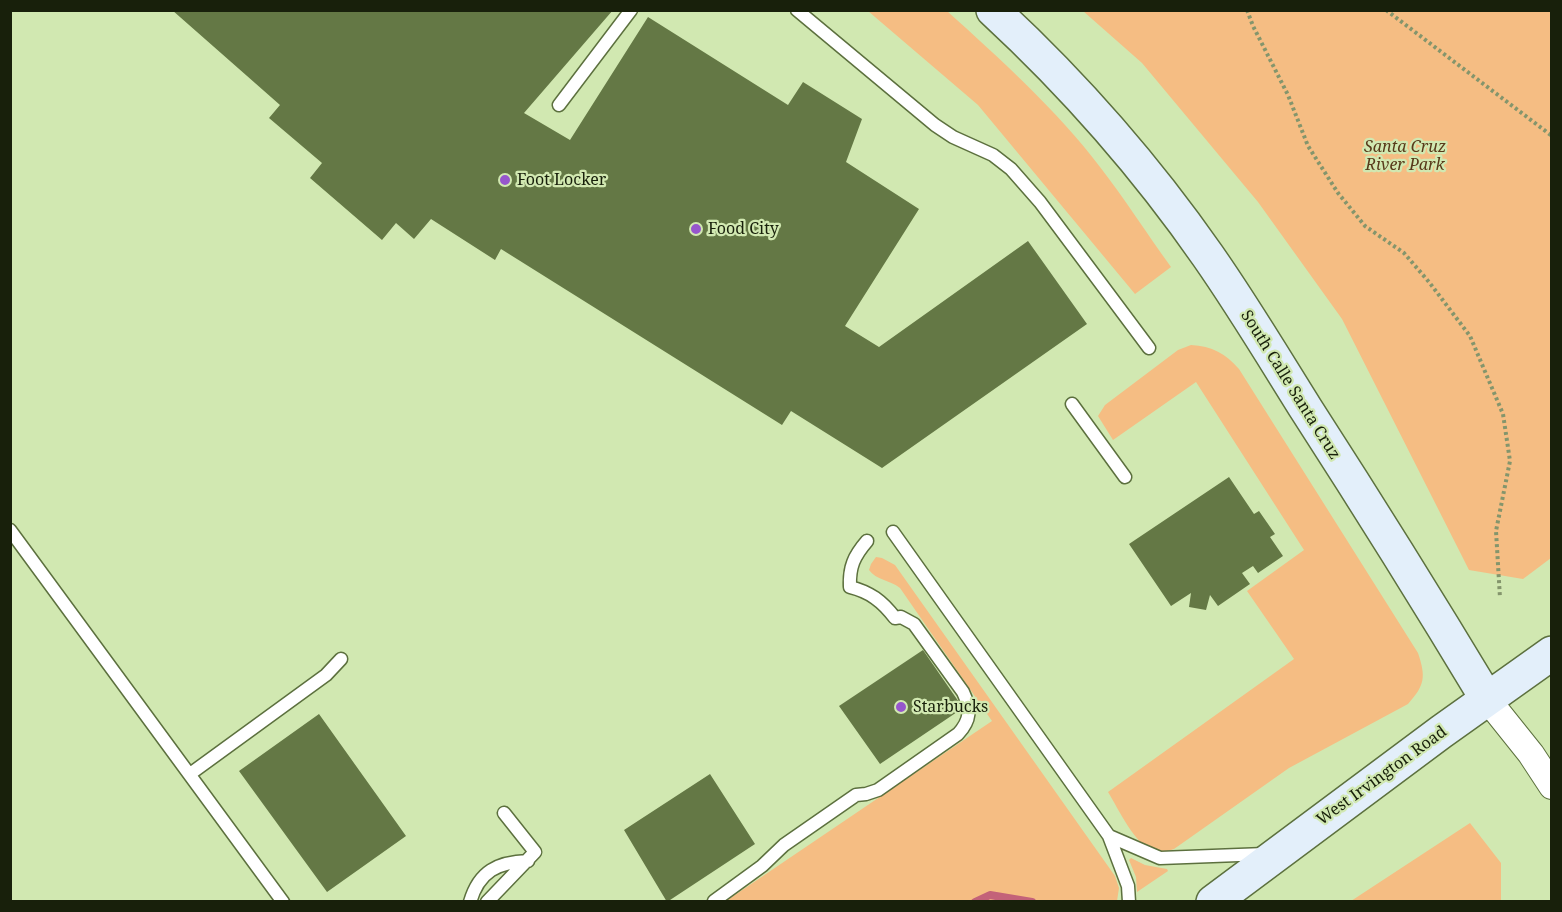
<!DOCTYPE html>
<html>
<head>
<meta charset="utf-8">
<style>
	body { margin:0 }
	#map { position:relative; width:1562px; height:912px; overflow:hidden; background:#d1e8b1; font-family:"Noto Serif",serif }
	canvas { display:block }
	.frame { position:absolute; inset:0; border:12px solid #18200b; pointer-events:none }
</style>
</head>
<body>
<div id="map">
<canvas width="1562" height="912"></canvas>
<div class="frame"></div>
</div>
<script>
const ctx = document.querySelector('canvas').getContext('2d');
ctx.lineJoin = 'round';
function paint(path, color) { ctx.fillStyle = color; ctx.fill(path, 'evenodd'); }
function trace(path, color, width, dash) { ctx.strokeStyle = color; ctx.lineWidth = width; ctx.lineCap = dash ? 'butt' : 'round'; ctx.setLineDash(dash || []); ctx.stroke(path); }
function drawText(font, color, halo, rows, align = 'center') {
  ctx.font = font + ' "Noto Serif",serif'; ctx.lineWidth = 4.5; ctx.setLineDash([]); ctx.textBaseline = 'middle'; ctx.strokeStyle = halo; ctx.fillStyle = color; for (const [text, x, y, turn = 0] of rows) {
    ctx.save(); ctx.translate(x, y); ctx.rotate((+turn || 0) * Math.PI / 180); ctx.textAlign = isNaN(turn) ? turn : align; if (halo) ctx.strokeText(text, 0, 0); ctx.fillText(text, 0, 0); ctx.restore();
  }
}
paint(new Path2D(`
	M868,11H947C998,57 1058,111 1100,167C1125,199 1147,234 1171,267L1135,294L978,105Z
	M1083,11H1551V558L1523,579L1469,570L1342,319L1258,202L1142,63Z
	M1191,345C1212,346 1226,354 1239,369L1418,653C1426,677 1425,685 1408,704L1289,768L1174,849C1168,851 1161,853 1155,852C1136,847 1118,808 1108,792L1294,659L1247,591L1304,550L1196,382L1113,440L1098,416L1105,405L1178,350Z
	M876,557L882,558L895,565L1115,876L1119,888L1117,901H726L992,721L900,588C890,580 876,580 869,570L871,564Z
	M1470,823L1501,863V901H1351Z
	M1131,858L1145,865L1167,869L1168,871L1137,892L1136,877L1129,860Z`), '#f5bd83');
trace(new Path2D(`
	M975,902L990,895L1032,902`), '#c36279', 8);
paint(new Path2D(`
	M172,10H613L524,113L570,140L648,17L788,105L803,82L862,119L846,162L919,209L845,326L879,347L1028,241L1087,324L882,468L791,411L782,425L501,249L495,260L431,219L414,239L396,223L382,240L310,178L322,163L269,118L280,105Z
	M1229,477L1254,514L1259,511L1275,534L1270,537L1283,556L1258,573L1253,566L1242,573L1250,584L1218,606L1210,595L1206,610L1189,607L1191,593L1171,606L1129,544Z
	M923,650L963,708L880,764L839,706Z
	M319,714L406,836L327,892L239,771Z
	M710,774L755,844L667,902L624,830Z`), '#647845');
const lane = new Path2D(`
	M797,10L935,125L953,137L993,155L1011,169L1040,202L1149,348
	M559,105L631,10
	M1072,404L1125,477
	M10,530L283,902
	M893,532L1109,836L1128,886L1129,902
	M190,774L326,675L341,659
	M1109,836L1160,858L1265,854
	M714,901L762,866L784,845L856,795L866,794L878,790L958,734C971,720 971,709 963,692L914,624L901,617L895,618C882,601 870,592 850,587C849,567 854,556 867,541
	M470,902C479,871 498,862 528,861
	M487,902L535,852L504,813`);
const street = new Path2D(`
	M1487,699L1531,754L1552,786`);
const secondary = new Path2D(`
	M993,10C1073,84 1146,167 1208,256C1243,306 1274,358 1306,409C1368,505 1428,601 1487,699
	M1213,902L1441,732L1552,653`);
trace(lane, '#5c703e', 15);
trace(street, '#5c703e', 28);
trace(secondary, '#5c703e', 36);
trace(new Path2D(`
	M1247,10L1253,26L1288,95L1308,146L1338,193L1365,226L1404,253L1429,282L1470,336L1503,414L1510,461L1496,531L1500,598
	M1386,10L1552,136`), '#84956c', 4, [3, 3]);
trace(lane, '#fff', 12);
trace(street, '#fff', 26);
trace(secondary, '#e3effa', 33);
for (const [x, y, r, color] of [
	[505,180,6,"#9656cc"],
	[696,229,6,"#9656cc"],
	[901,707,6,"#9656cc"]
]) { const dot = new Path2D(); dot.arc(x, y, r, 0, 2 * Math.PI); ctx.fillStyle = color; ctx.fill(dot); trace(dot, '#d1e8b1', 2); }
drawText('italic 16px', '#583a1a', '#d1e8b1', [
	["Santa Cruz",1405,147],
	["River Park",1405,165]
]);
drawText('16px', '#18200b', '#d1e8b1', [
	["Foot Locker",517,180],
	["Food City",708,229],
	["Starbucks",913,707]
], 'left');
drawText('16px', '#18200b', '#d1e8b1', [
	["South Calle Santa Cruz",1290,385,58],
	["West Irvington Road",1382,776,-36]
]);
</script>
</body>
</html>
